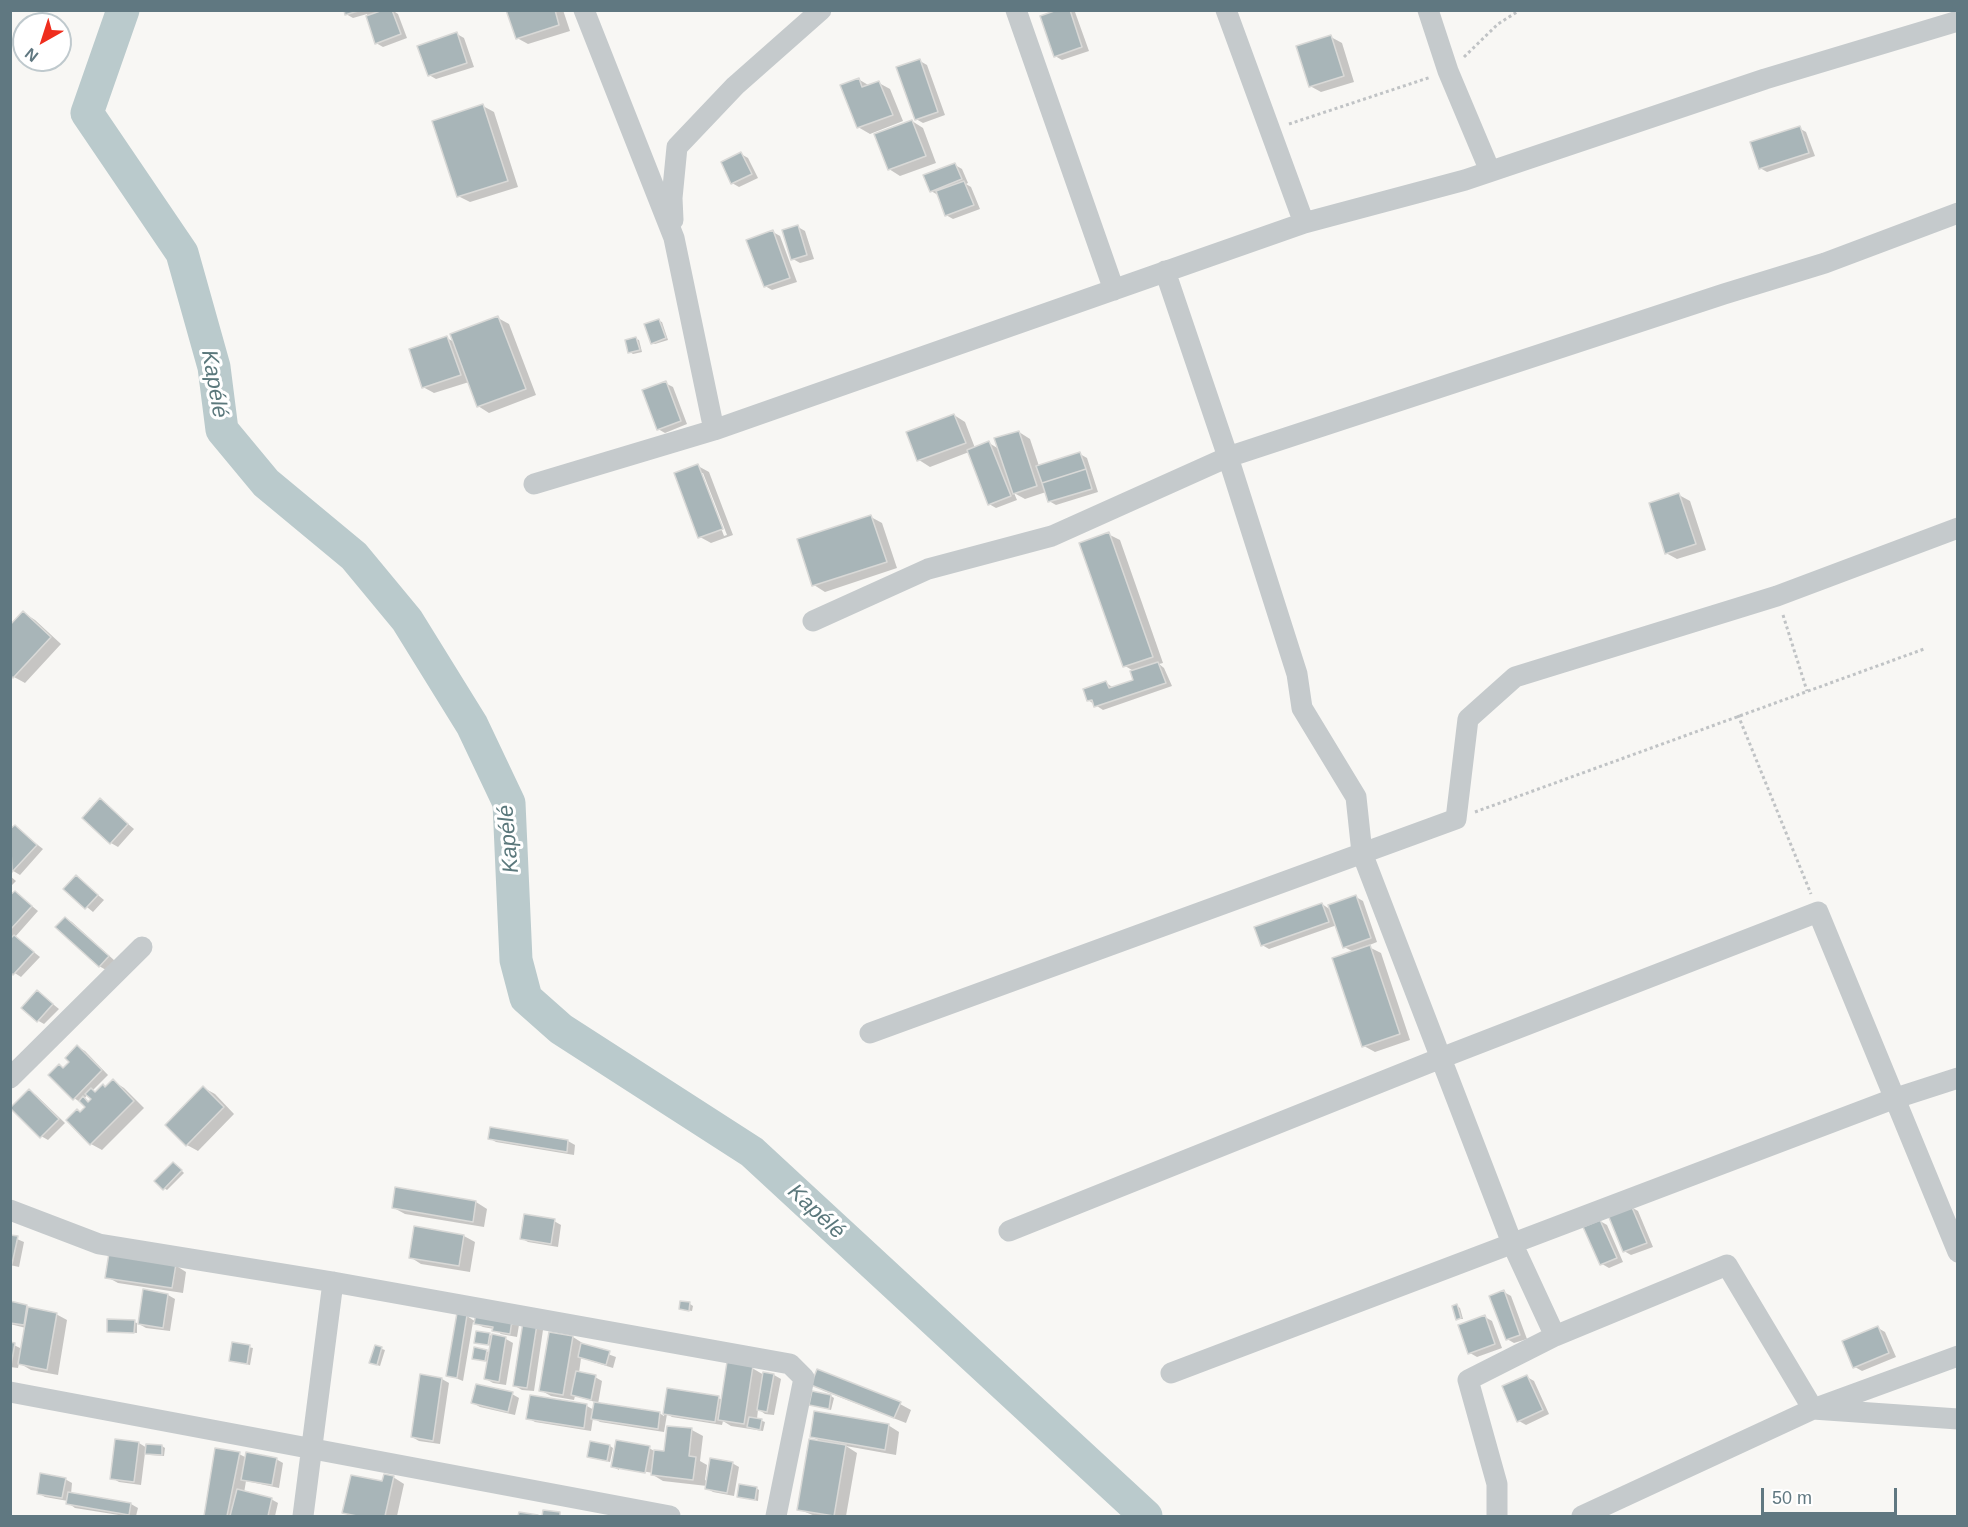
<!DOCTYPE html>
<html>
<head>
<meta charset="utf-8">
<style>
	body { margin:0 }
	#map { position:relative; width:1968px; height:1527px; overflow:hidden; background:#f8f7f4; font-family:Helvetica,sans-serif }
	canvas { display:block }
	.frame { position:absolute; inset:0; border:12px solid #607881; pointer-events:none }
	.north { position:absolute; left:12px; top:12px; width:60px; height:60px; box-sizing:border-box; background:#fff; border:2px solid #bfc9cd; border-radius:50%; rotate:219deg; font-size:16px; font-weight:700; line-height:24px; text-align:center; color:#607881 }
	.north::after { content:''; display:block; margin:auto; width:21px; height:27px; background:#ef2d1d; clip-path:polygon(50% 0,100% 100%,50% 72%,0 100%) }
	.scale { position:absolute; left:1761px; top:1488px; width:136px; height:27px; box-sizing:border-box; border:3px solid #607881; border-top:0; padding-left:8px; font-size:18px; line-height:21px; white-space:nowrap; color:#607881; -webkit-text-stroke:4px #fff; paint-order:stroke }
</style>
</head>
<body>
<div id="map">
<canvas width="1968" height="1527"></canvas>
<div class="frame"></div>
<div class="north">N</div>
<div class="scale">50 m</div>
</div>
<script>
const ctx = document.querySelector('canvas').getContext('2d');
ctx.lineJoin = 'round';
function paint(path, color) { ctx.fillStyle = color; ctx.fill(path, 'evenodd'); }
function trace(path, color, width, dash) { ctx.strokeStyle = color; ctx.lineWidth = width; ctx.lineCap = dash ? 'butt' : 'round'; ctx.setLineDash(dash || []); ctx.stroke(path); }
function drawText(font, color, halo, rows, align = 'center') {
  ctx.font = font + ' Helvetica,sans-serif'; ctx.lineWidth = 6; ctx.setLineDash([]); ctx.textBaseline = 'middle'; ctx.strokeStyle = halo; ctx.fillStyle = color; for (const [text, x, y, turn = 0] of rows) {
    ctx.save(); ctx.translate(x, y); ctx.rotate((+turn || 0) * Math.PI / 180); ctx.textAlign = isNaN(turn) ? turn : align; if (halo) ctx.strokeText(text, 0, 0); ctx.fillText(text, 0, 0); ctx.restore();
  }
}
paint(new Path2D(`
	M345,10H392L398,14L407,38L383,47L376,43L367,14L353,18L346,14Z
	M508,10H563L570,31L528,44L517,38Z
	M1062,10L1075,12L1089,51L1062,60L1055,56Z
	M457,34L464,38L474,67L436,79L429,75Z
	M1331,37L1342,43L1354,82L1321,92L1310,86Z
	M920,61L927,65L945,115L923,123L916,119Z
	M858,79L870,86L879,83L890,89L903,121L870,134L858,127Z
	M483,106L494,112L518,187L470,202L458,196Z
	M912,121L923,128L936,163L900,176L889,169Z
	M1799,128L1806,132L1815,156L1767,172L1760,168Z
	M741,154L748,158L758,178L739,187L732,183Z
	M955,165L962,169L968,183L966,184L971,187L980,209L953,219L946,215L938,195L931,191Z
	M798,227L805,231L814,259L800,263L793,259Z
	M773,232L780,236L797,282L772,290L765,286Z
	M498,318L509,324L536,395L489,413L478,406L469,382L434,393L423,387L447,338L454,342Z
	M659,321L662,322L668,340L655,344L652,343Z
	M636,339L639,340L642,352L633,354L630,352Z
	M665,383L673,387L687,424L665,433L658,429Z
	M954,415L965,422L975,448L989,443L999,449L1019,432L1030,439L1039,466L1080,454L1087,458L1098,492L1056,505L1049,501L1046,492L1025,499L1014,493L1017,500L996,508L989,504L969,452L930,467L919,460Z
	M698,466L709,472L733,535L711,543L700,537ZM700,473H703L727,535L724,536Z
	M1679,495L1690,501L1706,550L1677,559L1666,553Z
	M871,517L882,523L897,568L825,592L814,585Z
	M1108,534L1120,540L1163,663L1159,664L1164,668L1172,686L1103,710L1088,700L1106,683L1114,688L1135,681L1132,670L1125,666Z
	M24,613L35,620L61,644L25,683L14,677Z
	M100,800L134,829L118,847L111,843Z
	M15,827L43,849L20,875L10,869V832Z
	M10,876L16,881L10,887Z
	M76,877L104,900L93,912L65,889Z
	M15,892L38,911L15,937L40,957L21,977L10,970V897Z
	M1356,897L1363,901L1377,942L1367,946L1381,953L1410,1040L1375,1052L1364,1046L1354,952L1344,947L1337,925L1269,949L1262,945L1322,904L1331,910Z
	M65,918L72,922L115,961L106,970L99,966Z
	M38,992L59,1009L44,1024L37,1020Z
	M78,1047L85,1051L108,1075L92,1091L96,1093L113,1081L124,1088L144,1108L102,1150L91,1144L68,1120L87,1107L74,1098L59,1065L64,1068L71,1062ZM88,1094L93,1099L90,1102L84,1099Z
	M204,1088L215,1094L234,1114L198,1151L187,1145Z
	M29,1091L36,1095L65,1123L48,1140L41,1136Z
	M491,1129L568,1141L575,1145L574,1155L496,1142L489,1138Z
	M176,1165L184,1173L167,1190L164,1188Z
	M396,1189L476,1202L487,1209L484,1227L405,1214L394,1208Z
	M1631,1207L1638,1211L1653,1247L1631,1255L1624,1251Z
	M554,1221L561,1225L558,1247L528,1242L521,1238Z
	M1600,1221L1607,1225L1623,1262L1609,1268L1602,1264Z
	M10,1236L24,1242L19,1267L10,1265Z
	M464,1236L475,1242L470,1272L421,1264L410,1257Z
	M175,1265L186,1272L183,1293L118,1283L107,1277Z
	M1504,1292L1511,1296L1527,1339L1514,1343L1507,1339Z
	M168,1295L175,1299L170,1331L146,1328L139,1324Z
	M10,1303L56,1314L67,1320L58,1375L31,1370L19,1363L18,1368L10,1367V1343L22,1349L26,1328L10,1324Z
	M690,1304L693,1306L692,1311L680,1309Z
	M1457,1306L1460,1308L1463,1319H1457Z
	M467,1316L476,1322L519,1325L517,1337L501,1334L494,1329L483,1327L473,1322L463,1381L448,1375Z
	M1485,1317L1492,1321L1502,1348L1477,1357L1470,1353Z
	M134,1322L137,1323V1333L108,1331Z
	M525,1324L543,1330L534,1391L522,1390L515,1386Z
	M1878,1328L1885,1332L1896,1357L1862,1371L1855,1367Z
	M489,1335L506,1339L513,1343L506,1385L493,1383L486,1379L489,1362L474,1359L486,1351L490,1353L491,1346L476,1342Z
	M573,1337L584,1344L583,1345L616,1357L613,1368L581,1358L579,1373L595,1377L602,1381L598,1404L659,1413L664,1416L668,1390L718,1398L723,1400L752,1368L764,1375H774L781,1379L774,1415L765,1414L758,1409L757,1419L765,1422L763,1431L731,1426L723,1421L722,1425L672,1417L667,1414L664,1432L600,1422L593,1418L591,1431L535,1422L528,1418L587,1406L594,1410L595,1402L575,1396L574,1400L551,1396L540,1390Z
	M234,1344L253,1348L250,1365L231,1361Z
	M376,1347L385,1350L380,1366L374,1364Z
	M1527,1377L1534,1381L1549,1414L1526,1425L1519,1421Z
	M442,1379L449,1383L440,1444L419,1441L412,1437Z
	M813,1385L900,1404L911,1410L906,1423L824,1391Z
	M512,1394L519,1398L515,1415L480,1407L473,1403Z
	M831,1396L834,1398L831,1410L811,1404Z
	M888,1425L899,1432L896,1455L846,1446L857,1453L846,1516H815L798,1509L822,1442L811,1436Z
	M669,1427L692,1430L703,1436L700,1461L707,1465L705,1480L707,1481L732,1463L739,1467L734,1496L713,1492L706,1488L707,1486L663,1481L653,1475V1473L619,1467V1470L613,1467L649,1448L656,1452L666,1453Z
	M139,1443L147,1448L162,1446L165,1448L164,1456L150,1455L145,1453L141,1485L119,1482L112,1478Z
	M610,1446L613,1448L610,1462L588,1457Z
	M217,1450L239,1454L247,1458L276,1459L283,1463L279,1488L246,1481L244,1493L271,1499L278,1503L275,1516H206Z
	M393,1477L404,1484L397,1516H351L344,1513Z
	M65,1479L72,1483L71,1494L131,1504L138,1508L136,1516H125L75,1508L68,1503V1501L45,1497L38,1493Z
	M756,1488L759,1490L758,1501L739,1497Z`), '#0003');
trace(new Path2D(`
	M123,10L87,113L182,253L214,367L222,430L266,483L354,556L407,620L472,725L509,803L516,960L526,998L561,1029L752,1152L1146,1516`), '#bacacc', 33);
const building = new Path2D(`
	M344,10H361L345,15Z
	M383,10H392L401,34L375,44L366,16Z
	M506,10H555L559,25L516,39Z
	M1057,10H1070L1082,47L1054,57L1040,16Z
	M457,32L467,63L428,76L417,46Z
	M1331,35L1344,76L1309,87L1296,46Z
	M920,59L938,112L915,120L896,67Z
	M859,78L862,87L879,81L893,115L857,128L840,85Z
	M483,104L508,181L457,197L432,121Z
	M912,120L926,156L888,170L874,134Z
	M1800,126L1809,153L1759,169L1750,142Z
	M741,152L752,174L731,184L721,162Z
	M955,163L962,179L930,192L923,175Z
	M964,181L974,205L945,216L936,191Z
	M798,225L807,255L791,260L782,230Z
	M773,230L790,278L764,287L746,240Z
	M498,316L526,389L477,407L450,334Z
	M659,319L666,338L651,344L644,324Z
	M447,336L461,375L422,388L409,349Z
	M636,337L640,350L628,353L625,340Z
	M666,381L681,421L657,430L642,390Z
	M954,414L966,443L917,461L906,432Z
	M1019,431L1037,486L1013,494L994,438Z
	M989,441L1011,496L988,505L967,450Z
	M1080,452L1086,469L1042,483L1036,466Z
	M698,464L723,529L698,538L674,473Z
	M1086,469L1092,489L1048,502L1042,483Z
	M1679,493L1696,544L1665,554L1649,503Z
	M871,515L887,562L812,586L797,539Z
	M1109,532L1153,657L1123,667L1079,543Z
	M23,611L51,637L13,678L10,675V625Z
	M1158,662L1166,683L1094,707L1092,700L1087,701L1083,689L1106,681L1109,688L1133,680L1130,671Z
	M100,798L128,824L110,844L82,818Z
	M15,825L37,845L12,872L10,829Z
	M76,875L98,895L85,909L63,889Z
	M15,891L32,906L10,930V895Z
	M1356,895L1371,938L1343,948L1328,905Z
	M1322,903L1329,922L1261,946L1254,927Z
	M65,917L109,956L99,967L55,927Z
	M14,935L34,952L13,975L10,972V939Z
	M1370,945L1400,1034L1362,1047L1332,958Z
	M37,990L53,1004L37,1022L21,1008Z
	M77,1045L102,1070L73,1100L48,1075L59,1064L63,1068L69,1062L65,1058Z
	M113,1079L134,1101L90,1145L66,1120L77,1109L80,1112L85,1107L79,1101L83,1096L88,1102L91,1099L85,1094L91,1088L95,1092L103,1084L105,1087Z
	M203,1086L224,1107L186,1146L165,1125Z
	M29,1089L59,1119L40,1138L10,1108Z
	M490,1127L568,1140L567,1152L488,1139Z
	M173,1162L182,1170L163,1190L154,1181Z
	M395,1187L476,1201L473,1222L392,1208Z
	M1631,1205L1647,1243L1623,1252L1608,1215Z
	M524,1214L555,1219L551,1244L520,1239Z
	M1600,1220L1617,1258L1600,1265L1583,1227Z
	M414,1226L464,1235L459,1266L409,1258Z
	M10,1235L18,1236L12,1264H10Z
	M109,1253L176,1264L172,1288L105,1278Z
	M143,1289L168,1294L163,1328L138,1324Z
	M1504,1290L1520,1335L1506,1340L1489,1296Z
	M10,1301L27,1305L24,1325L10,1323Z
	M680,1301L690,1302L689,1311L679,1309Z
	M1457,1304L1461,1318L1456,1320L1452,1306Z
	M28,1307L57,1313L47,1370L18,1364Z
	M457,1313L467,1315L457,1378L446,1376Z
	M476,1313L512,1320L510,1334L492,1331L493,1327L474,1324Z
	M1485,1315L1495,1344L1468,1354L1458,1325Z
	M107,1319L135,1320L134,1333L107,1332Z
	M523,1322L537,1324L527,1388L513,1386Z
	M1878,1326L1889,1353L1853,1368L1842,1341Z
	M476,1331L490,1333L488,1345L474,1343Z
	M549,1332L573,1336L563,1395L539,1391Z
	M492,1334L506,1337L499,1382L484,1379Z
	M10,1342L15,1343L11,1365H10Z
	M232,1342L250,1345L247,1364L229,1361Z
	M581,1343L610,1351L606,1365L578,1357Z
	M375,1345L382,1347L377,1365L369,1363Z
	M474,1347L487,1350L485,1361L472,1359Z
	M727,1362L753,1366L744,1424L718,1420Z
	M817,1369L901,1402L894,1418L811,1385Z
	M576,1371L596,1375L591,1400L571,1395Z
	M763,1372L774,1374L767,1412L757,1410Z
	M420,1374L442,1378L433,1441L411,1437Z
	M1527,1375L1543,1410L1517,1422L1502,1386Z
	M476,1384L513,1392L508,1412L471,1403Z
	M667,1388L719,1396L715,1422L663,1414Z
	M812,1391L831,1395L829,1409L809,1405Z
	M530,1395L587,1404L584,1428L526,1419Z
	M594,1402L660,1412L658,1429L591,1419Z
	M814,1411L889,1424L885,1450L810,1437Z
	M749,1417L762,1419L760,1430L747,1427Z
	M667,1426L692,1428L689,1456L696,1457L693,1480L651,1475L654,1450L664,1451Z
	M115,1439L139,1442L134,1482L110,1479Z
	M809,1439L846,1445L834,1516L797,1510Z
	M616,1440L650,1446L645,1473L611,1467Z
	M590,1441L610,1445L607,1461L587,1457Z
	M146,1444L162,1445V1455L145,1454Z
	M215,1448L240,1452L227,1516H204Z
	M246,1452L277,1458L272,1485L241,1480Z
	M710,1458L733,1462L727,1493L705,1489Z
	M40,1473L66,1478L62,1498L37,1494Z
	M384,1474L394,1476L385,1516H357L342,1513L351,1475L382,1481Z
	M739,1484L757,1487L755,1500L737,1497Z
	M237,1489L272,1498L268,1516H230Z
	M68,1492L131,1503L129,1515L66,1504Z
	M543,1510L560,1512V1516H542Z
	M519,1512L538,1515V1516H518Z`);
paint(building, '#a8b5b8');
trace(building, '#d9d9d7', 1.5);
trace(new Path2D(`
	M1464,57L1498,24L1520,10
	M1289,124L1431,77
	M1783,615L1807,691
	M1738,715L1811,894
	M1475,812L1924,649`), '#c0c3c5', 3, [3, 3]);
trace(new Path2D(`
	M584,10L674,238L714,430
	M1016,10L1114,290
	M1226,10L1304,223
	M1428,10L1448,71L1490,171
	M673,220L672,198L677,147L735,86L821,10
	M1165,271L1228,457L1297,674L1302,708L1356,797L1362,853L1512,1243L1555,1336
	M534,484L714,430L1304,223L1465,180L1765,79L1958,21
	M813,621L928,569L1052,536L1228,457L1724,294L1825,263L1958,213
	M870,1033L1456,819L1468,719L1515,677L1777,596L1958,528
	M10,1078L142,947
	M10,1210L99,1244L333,1282L790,1364L804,1378L776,1516
	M1009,1231L1441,1058L1818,912L1958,1252
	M1171,1373L1893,1099L1958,1078
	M10,1392L670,1516
	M303,1516L333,1282
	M1497,1516V1484L1468,1380L1555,1336L1727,1265L1813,1409L1958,1419
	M1582,1516L1813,1409L1958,1356`), '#c5cacc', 21);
drawText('italic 22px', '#5b787c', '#fff', [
	["Kapélé",214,384,80],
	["Kapélé",509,839,-95],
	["Kapélé",816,1212,43]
]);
</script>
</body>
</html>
